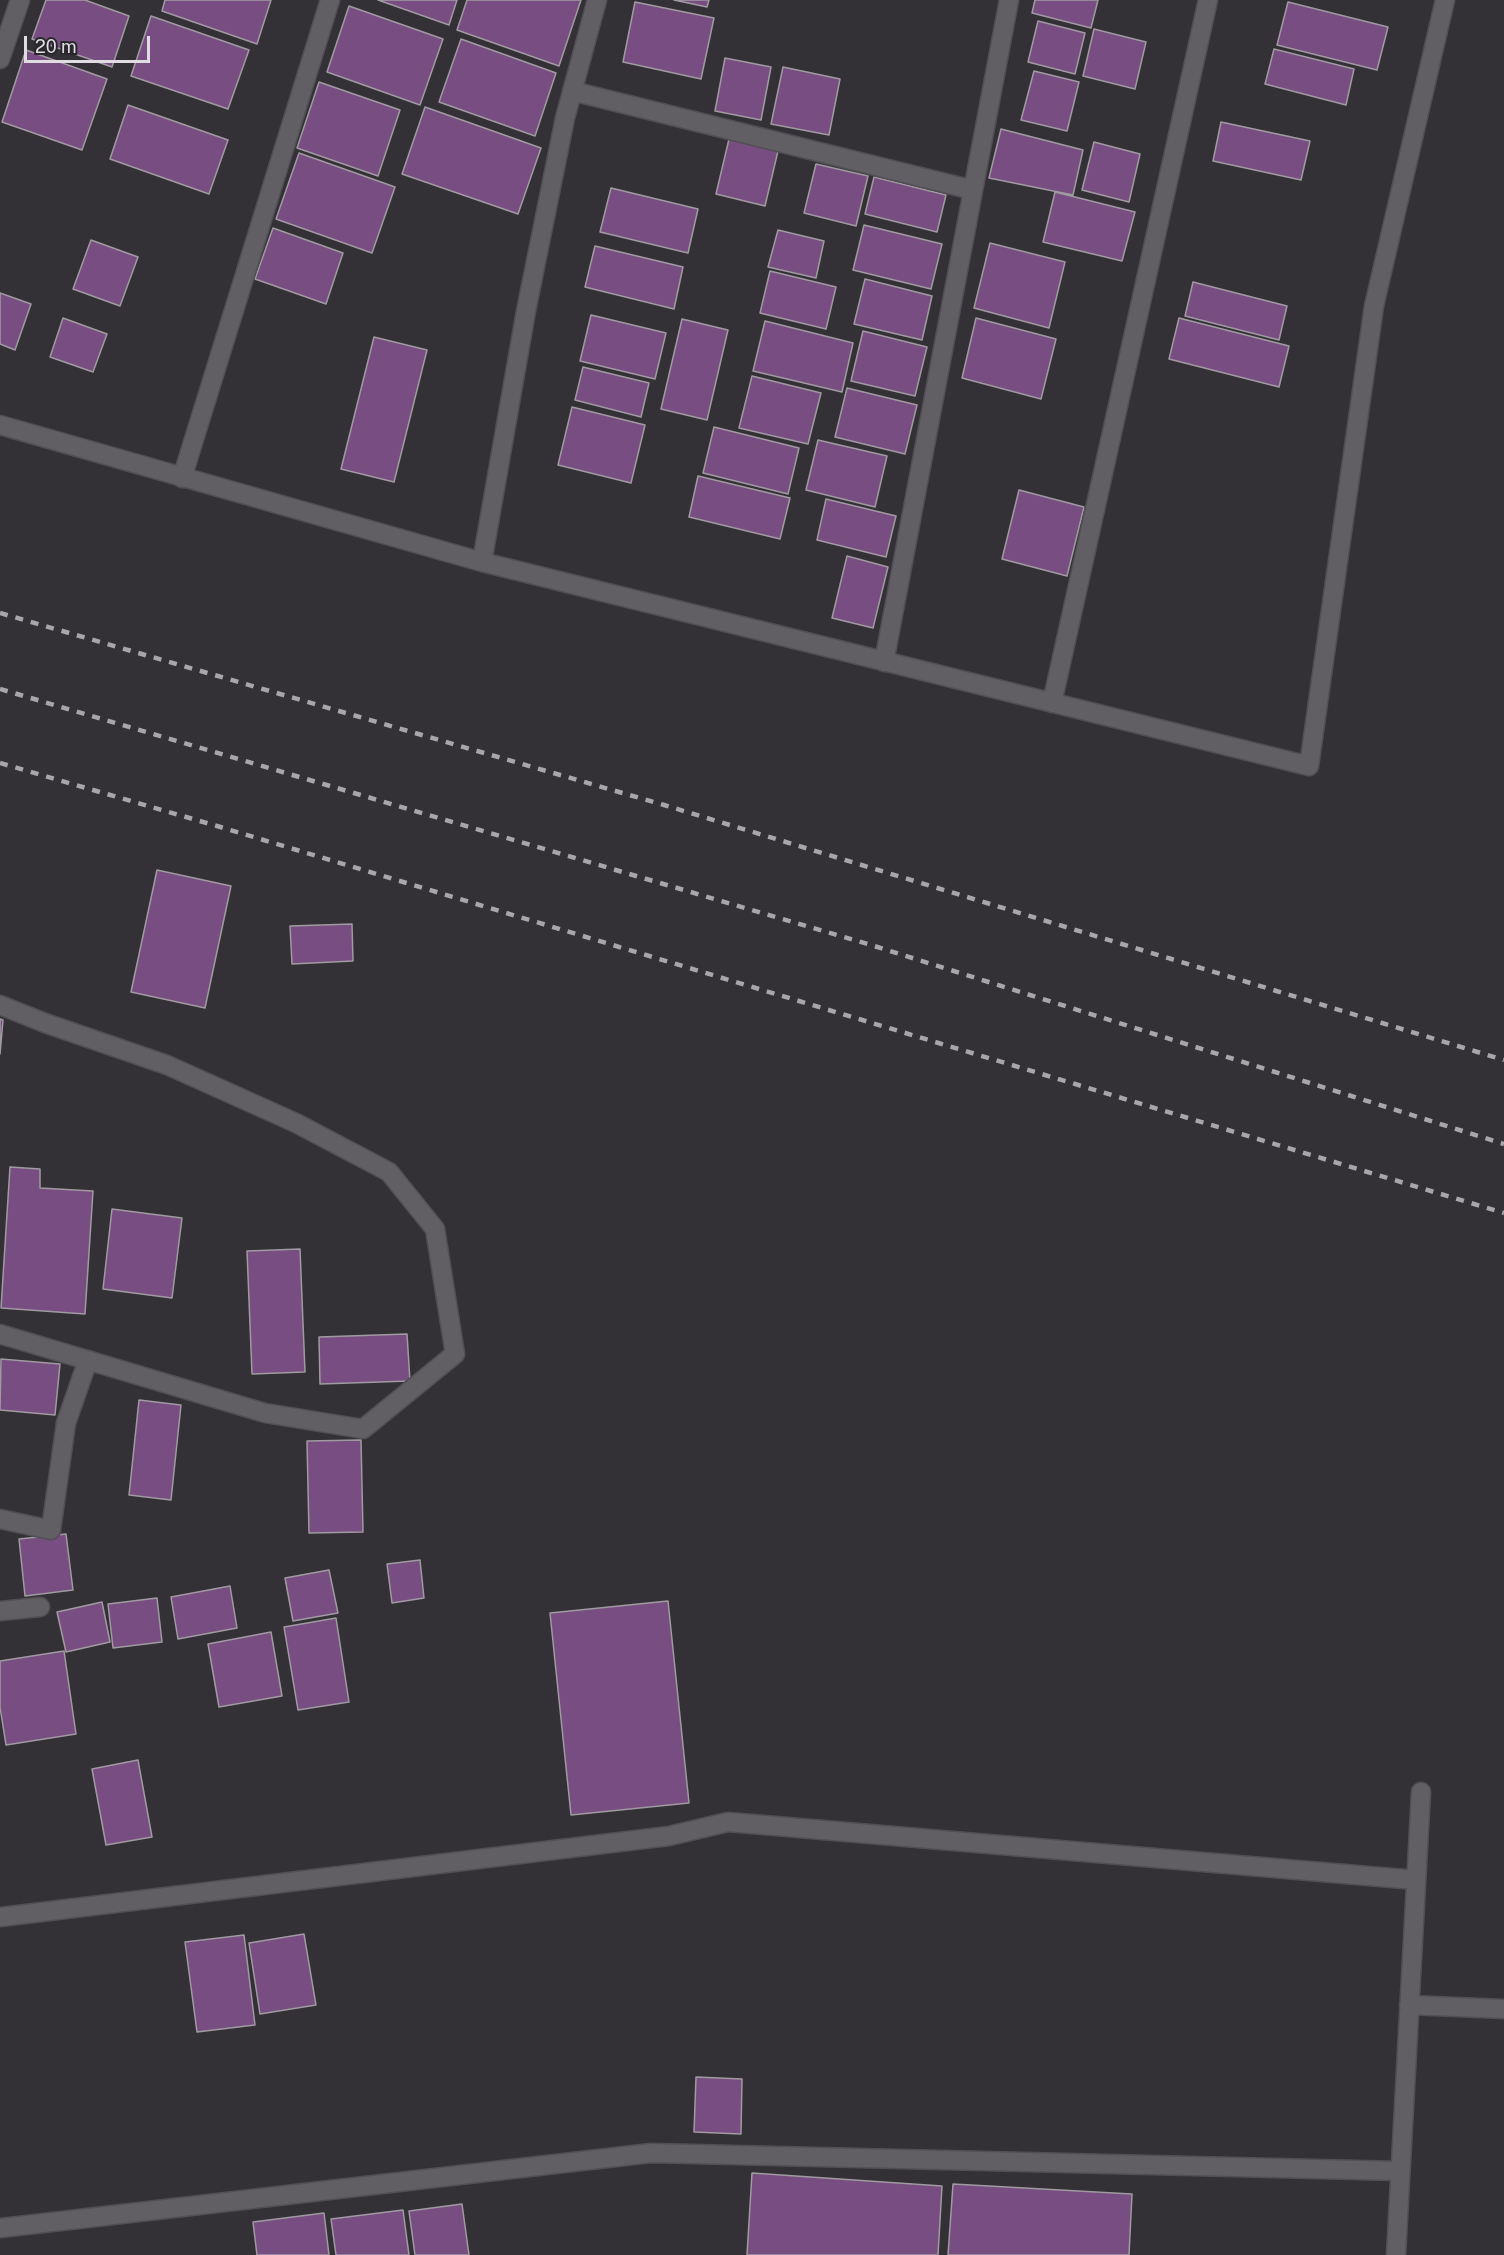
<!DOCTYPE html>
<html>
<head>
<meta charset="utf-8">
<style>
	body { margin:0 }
	#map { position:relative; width:1504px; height:2255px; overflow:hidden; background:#333036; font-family:"Public Sans",sans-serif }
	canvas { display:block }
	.scale { position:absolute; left:24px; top:36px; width:126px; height:27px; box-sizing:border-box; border:3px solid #dfdde1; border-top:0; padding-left:8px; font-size:18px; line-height:21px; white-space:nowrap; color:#dfdde1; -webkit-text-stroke:4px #29262c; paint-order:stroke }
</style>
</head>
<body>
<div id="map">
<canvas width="1504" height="2255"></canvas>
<div class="scale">20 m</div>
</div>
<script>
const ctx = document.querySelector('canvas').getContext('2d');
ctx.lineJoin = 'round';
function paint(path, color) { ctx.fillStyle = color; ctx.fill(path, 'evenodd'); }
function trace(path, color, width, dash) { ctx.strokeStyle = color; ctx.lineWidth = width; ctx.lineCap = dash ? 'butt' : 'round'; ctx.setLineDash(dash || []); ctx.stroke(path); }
const building = new Path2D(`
	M46,0H85L129,16L112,67L32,39Z
	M165,0H271L257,44L162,11Z
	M378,0H457L449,25Z
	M467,0H581L559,66L457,30Z
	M674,0H709L707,7Z
	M1035,0H1098L1091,28L1032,13Z
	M635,2L714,18L701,79L623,62Z
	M1288,2L1388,27L1377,70L1277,45Z
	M349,6L443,39L420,105L327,72Z
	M151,16L249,50L228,109L131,76Z
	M1038,21L1085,33L1075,74L1028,62Z
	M1094,29L1146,42L1135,89L1083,76Z
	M461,39L556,73L535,136L439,102Z
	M1274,49L1354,69L1346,105L1265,84Z
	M26,50L107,79L82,150L2,122Z
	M725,58L771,67L761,120L715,111Z
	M783,67L840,79L829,135L771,124Z
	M1034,71L1079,82L1067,131L1021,120Z
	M319,82L400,110L378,176L297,148Z
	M128,105L228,140L209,194L110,159Z
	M425,107L541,148L518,214L402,174Z
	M1221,122L1310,141L1301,180L1213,161Z
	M1001,129L1083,150L1073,195L989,178Z
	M729,139L778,151L765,206L716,194Z
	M1094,142L1140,154L1129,202L1082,190Z
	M299,153L395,187L372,253L276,219Z
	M816,164L868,176L856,226L804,213Z
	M874,177L946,195L937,232L865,214Z
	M611,188L698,209L688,253L600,232Z
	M1055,192L1135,212L1122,261L1043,242Z
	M864,225L942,244L931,289L853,270Z
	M273,228L343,253L326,304L255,279Z
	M778,230L824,241L816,278L768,267Z
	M91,240L138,257L120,306L73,289Z
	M990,243L1065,262L1049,328L974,308Z
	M595,246L683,267L674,309L585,287Z
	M770,271L836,287L826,329L760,313Z
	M865,279L932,296L922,340L854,324Z
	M1193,282L1287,306L1279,340L1185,316Z
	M0,293L31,304L15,350L0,344Z
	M591,315L666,333L655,379L580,361Z
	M63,318L107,334L93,372L50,357Z
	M976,318L1056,339L1041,399L962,378Z
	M1179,318L1289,346L1279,387L1169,359Z
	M682,319L728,330L707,420L661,409Z
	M765,321L853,343L842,392L753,371Z
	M863,331L927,347L915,396L851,381Z
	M374,337L427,350L394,482L341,469Z
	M583,367L649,383L641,417L575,400Z
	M752,376L821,393L808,444L739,428Z
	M847,388L917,405L905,454L835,437Z
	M572,407L645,425L631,483L558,465Z
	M714,427L799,448L788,494L703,473Z
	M818,440L887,456L875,507L806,490Z
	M698,476L790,498L780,539L689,517Z
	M1019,490L1084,507L1067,576L1002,559Z
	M826,499L896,516L886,557L817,540Z
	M847,556L888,567L873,628L832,618Z
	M157,870L231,886L205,1008L131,992Z
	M352,924L353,961L292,964L290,926Z
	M0,1019L3,1020L0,1054Z
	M10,1167L40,1169V1188L93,1191L85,1314L1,1308Z
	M112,1209L182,1218L172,1298L103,1289Z
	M300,1249L305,1372L252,1374L247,1251Z
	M407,1334L410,1381L320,1384L319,1337Z
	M1,1359L60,1364L55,1415L0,1410Z
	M139,1400L181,1405L171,1500L129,1495Z
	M361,1440L363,1532L309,1533L307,1441Z
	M66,1534L73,1590L25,1596L19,1539Z
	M420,1560L424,1598L392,1603L387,1564Z
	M329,1570L338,1613L293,1621L285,1578Z
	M230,1586L237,1628L178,1639L171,1597Z
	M157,1598L162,1642L113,1648L108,1604Z
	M668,1601L689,1803L571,1815L550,1613Z
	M102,1602L110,1642L66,1652L57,1612Z
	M336,1618L349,1702L298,1710L284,1627Z
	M271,1632L282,1696L219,1707L208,1644Z
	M64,1651L76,1734L6,1745L0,1707V1661Z
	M138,1760L152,1837L106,1845L92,1769Z
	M304,1934L316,2005L260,2014L249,1943Z
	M244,1935L255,2025L197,2032L185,1942Z
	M696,2077L742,2079L741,2134L694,2132Z
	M752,2173L942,2186L938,2255H747Z
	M953,2184L1132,2194L1129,2255H948Z
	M462,2204L469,2255H415L409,2211Z
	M403,2210L409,2255H336L331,2219Z
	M324,2213L329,2255H257L253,2222Z`);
paint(building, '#784d81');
trace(building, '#a09ba1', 1.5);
const minor = new Path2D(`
	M0,59L20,0
	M572,91L973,190
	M0,425L482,562L1309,766L1374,306L1445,0
	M182,478L330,0
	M482,562L526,311L565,118L597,0
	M884,662L1009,0
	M1052,703L1208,0
	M0,1005L45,1023L167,1065L296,1123L389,1172L435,1229L455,1354L363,1429L265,1413L0,1334
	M0,1519L51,1530L66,1423L88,1360
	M0,1611L40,1607
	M0,1917L669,1836L728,1822L1416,1880
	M1409,2005L1504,2009
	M0,2228L651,2153L1400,2171
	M1396,2255L1421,1792`);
trace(minor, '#514f54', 21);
trace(minor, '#615e64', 18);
trace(new Path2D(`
	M0,613L664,805L1504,1060
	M0,689L871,945L1504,1144
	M0,763L217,826L1504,1213`), '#a8a6ab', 4.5, [8, 8]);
</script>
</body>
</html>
